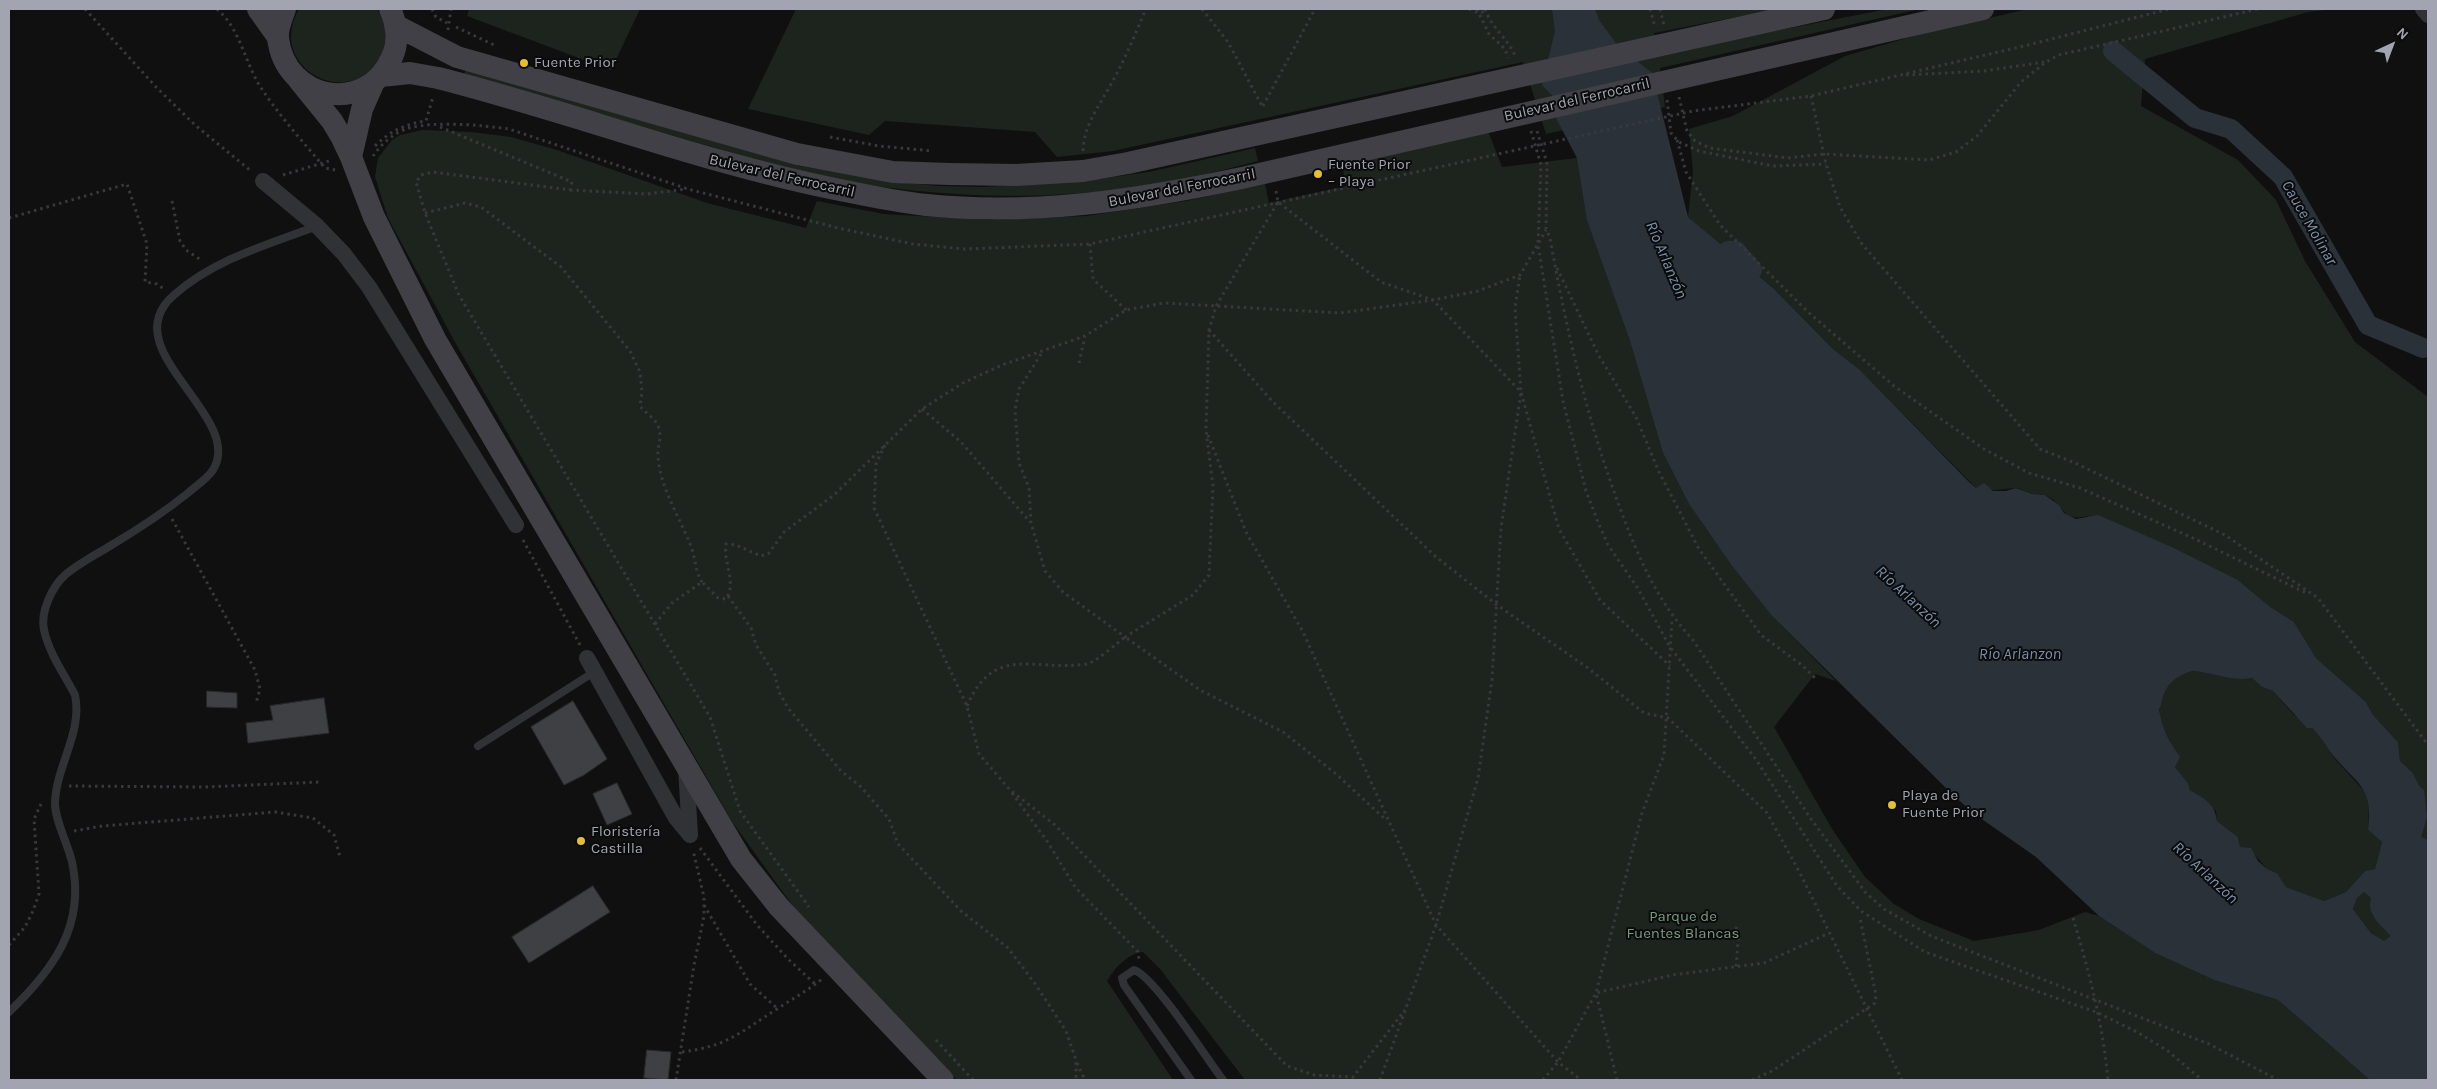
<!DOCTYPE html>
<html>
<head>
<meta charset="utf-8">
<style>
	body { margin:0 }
	#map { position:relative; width:2437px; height:1089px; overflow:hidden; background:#101011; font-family:Karla,sans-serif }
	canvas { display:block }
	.frame { position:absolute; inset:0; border:10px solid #a2a5b1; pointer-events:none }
	.north { position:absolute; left:2367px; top:20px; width:50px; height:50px; -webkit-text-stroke:4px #0b0b0c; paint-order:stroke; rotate:43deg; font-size:14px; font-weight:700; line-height:20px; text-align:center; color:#a2a5b1 }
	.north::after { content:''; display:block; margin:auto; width:18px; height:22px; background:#a2a5b1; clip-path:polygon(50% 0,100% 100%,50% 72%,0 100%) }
</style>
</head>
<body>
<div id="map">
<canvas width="2437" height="1089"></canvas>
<div class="frame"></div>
<div class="north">N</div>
</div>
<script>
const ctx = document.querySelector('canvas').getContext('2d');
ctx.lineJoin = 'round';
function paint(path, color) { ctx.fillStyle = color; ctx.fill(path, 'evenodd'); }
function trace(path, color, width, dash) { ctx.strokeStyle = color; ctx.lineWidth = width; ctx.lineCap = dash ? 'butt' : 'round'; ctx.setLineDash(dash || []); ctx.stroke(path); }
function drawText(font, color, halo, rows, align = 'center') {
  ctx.font = font + ' Karla,sans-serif'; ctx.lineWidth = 4; ctx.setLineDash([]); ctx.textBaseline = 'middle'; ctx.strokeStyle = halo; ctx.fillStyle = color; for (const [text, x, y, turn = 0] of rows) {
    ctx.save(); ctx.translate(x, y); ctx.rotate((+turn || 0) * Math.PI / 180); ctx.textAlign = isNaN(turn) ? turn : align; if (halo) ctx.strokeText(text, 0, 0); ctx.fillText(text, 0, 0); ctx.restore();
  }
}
paint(new Path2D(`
	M299,9H377C386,22 388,38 382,53C356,114 264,70 299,9Z
	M469,9H640L611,70L467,16Z
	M796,9H1778L1654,33L1657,54L1888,9H1920L1660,68L1665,107L1546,134L1523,62L1113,151L1057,157L1035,132L885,121L869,135L748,109Z
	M2028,9H2334L2308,12L2145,59L2141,106L2238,160L2276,200L2305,261L2355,342L2428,397V840L2420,838L2427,818L2413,773L2400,761L2398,742L2373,715L2366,702L2316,658L2294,622L2269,606L2238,580L2174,548L2087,516C2061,523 2065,503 2045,495C2042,494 2037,495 2033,494C2027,493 2021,488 2015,488C1999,490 1992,491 1976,488L1860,370L1833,349L1773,288L1752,270L1736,251H1728L1688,217L1693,171L1689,129L1733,116L1845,56L1924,33Z
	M466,70L800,166L888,181L938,186L983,187L1084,181L1149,172L1255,148L1258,161C1223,170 1187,180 1151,185C1029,204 917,197 797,172L464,74Z
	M423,130L471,132L511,137L557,150L707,203L806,228L817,201L884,214L989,220L1087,216L1186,201L1265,184L1269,203L1346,186L1342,164L1488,131L1502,167L1577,158L1598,249L1630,341L1663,453L1689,504L1732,566L1772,616L1836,681L1815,674L1774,727L1832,829L1865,877L1894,904L1919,919L1974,941L2039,930L2085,912L2099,916L2155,953L2214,980L2278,1000L2370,1080H1245L1160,969L1143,952C1128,953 1114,969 1107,981L1173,1080H957L803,920L733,823L456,344L388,218L375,177L378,158L392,140L400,135Z
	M2193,671C2214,673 2233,682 2252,678L2262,687L2273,691L2293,714L2317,732L2334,758L2367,794L2369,805L2368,830L2382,842L2375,869L2365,871L2346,892L2324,901L2286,887L2277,873L2267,869L2255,855L2240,848L2238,837L2217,821L2216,811L2190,790L2188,783L2175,767L2171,744L2161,722L2159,709C2163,704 2161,699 2164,694C2169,681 2181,674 2193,671Z
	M2364,892L2371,898L2372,915L2392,936L2384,942L2371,933L2353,909L2357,898Z`), '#1d241e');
paint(new Path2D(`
	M1552,9H1595L1599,20L1618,46L1652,73L1688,217L1773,288L1833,349L1860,370L1969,482L1976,488L1984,483L1993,491H2006L2016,488L2032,494L2045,495L2059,505L2064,513L2076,519L2098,515L2174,548L2238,580L2269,606L2294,622L2316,658L2366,702L2373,715L2398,742L2400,761L2413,773L2419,786L2424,790L2427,818L2421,837L2428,840V1080H2370L2278,1000L2214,980L2155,953L2099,916L2036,857L1976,815L1954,796L1772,616L1732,566L1689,504L1663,453L1630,341L1587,220L1577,158L1557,120L1553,96L1542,85L1555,31ZM2193,671C2214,673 2233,682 2252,678L2262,687L2273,691L2307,728H2312C2322,737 2327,749 2336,759C2361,787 2373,789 2368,830L2382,842L2375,869L2365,871L2346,892L2324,901L2286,887L2277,873L2267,869L2258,861L2251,848L2240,847L2238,837L2217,821C2215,803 2204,799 2190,790L2188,783L2175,767L2180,757C2169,742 2162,728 2159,709C2163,704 2161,699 2164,694C2169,681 2181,674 2193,671ZM2364,892L2371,898C2366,915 2381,925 2391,936L2384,941L2371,933L2353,909L2357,898Z`), '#2b3139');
trace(new Path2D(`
	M2113,51L2195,118L2231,129L2283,177L2368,325L2423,348
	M1728,251H1736L1752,270`), '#2b3139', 20);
const building = new Path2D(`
	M207,691L237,693V708L207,707Z
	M324,698L329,733L248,743L246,723L273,720L270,706Z
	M573,701L607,759L584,775L564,785L531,727Z
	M617,783L632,814L607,825L593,794Z
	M593,886L610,912L529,963L512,937Z
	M647,1050L671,1052L668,1080L644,1078Z`);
paint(building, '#3f4044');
trace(building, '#2b2a2d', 1);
trace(new Path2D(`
	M85,9L156,87L195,125L251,171
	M217,9C239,28 244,58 258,83C276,112 303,142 325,168L335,170
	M432,9L436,17L447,23
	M1202,9L1228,42L1262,106
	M1469,9L1479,13L1486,11
	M1477,9L1489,34L1505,49L1508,58
	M1485,9C1492,29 1509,39 1516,58
	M1650,9L1655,27
	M1660,9L1664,25
	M456,27L494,45
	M448,30L451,9
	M1906,75L1984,71L2044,62
	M1811,96L1826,164L1840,207L1862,244L2040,449L2075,463L2225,535L2318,598L2428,745
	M1679,97L1687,131L1695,141L1710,148L1788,158L1824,154L1929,160L1956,152L1977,136L2021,82L2046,62L2059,55L2258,9
	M1667,100L1671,133L1679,142L1699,151L1773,166L1826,164
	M1263,106L1315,9
	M440,127L572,182L570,190L433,172L421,175L416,182L425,213L459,295L710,717L740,811L809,907
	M1531,131L1541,165L1538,244L1563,401L1586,491L1598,522L1608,545L1637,587L1670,647L1757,761L1837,886L1861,911L1925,952L2096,1012L2137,1032L2168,1051L2202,1080
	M1537,131L1547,163L1546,229L1550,238C1566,328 1586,415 1617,500C1636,552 1655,599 1693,640L1811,819L1866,893L1884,909L1931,936L2209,1044L2278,1080
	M830,137L879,146L933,151
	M1677,140L1686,172L1720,225L1808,312L1894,386L1984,449L2029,473L2080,488L2193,538L2308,594
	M375,146C390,131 405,124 426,121L433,97
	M1083,151C1084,124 1099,107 1111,84C1125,60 1135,34 1146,9
	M373,156C381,144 395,132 409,128C437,121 481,125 509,129L688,189L838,228L913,244L964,249L1090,244L1693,111L1811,96L2028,45L2169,9
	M283,175L332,160
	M570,190L647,194L687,189
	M1276,191L1278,202L1381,282L1433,300L1478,291L1520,275L1546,230
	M172,201L180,241L186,250L201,260
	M425,213L465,203L481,207L561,267L630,351L640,372L642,392L640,406C646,414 657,419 659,429C662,439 657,447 658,456C660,489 681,519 692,549C696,561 695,571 702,582
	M9,218L127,184L147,244L145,282L157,284L164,289
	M1090,244L1093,279L1126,310
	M1557,268L1599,356L1636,417L1659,472L1699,549L1761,635L1803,666L1815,678
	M1209,330L1272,401L1435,556L1497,605L1588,668L1644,713L1668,718L1767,813L1800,873L1902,1080
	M1041,354L1019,389L1015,410L1019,463L1029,488L1031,523L1045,571L1063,592L1125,637L1193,595L1209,575L1213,486L1206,430L1209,330L1216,306L1278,202
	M1079,363L1085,336
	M922,409L961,442L1030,522
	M1208,435L1246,532L1303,632L1436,925L1558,1062L1581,1080
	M885,445L876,464L874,508L967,706L979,754L1010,790L1055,825L1287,1066L1314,1075L1353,1077L1405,1010
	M172,519L255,670L260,689L256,703
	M523,540L580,645
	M728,596L751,628L756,645L775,675L779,692L788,708L841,771L861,787L889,819L898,844L961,911L1008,948L1036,985L1066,1031L1076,1060V1080
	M655,624L672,603L702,582L718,598L726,599C737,583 723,562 726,544L736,545L761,556L769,553L784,532L834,495L922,409L963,383L1002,365L1085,336L1126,310L1164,303L1340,313L1433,300L1521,392L1559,529L1600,600L1670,666
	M967,706C994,643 1034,672 1087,664C1096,662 1117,643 1125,637L1200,690L1283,732L1336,774L1385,819
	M69,786L205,787L320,782
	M1012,793L1047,841L1075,887L1138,952L1139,960
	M74,831L102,826L275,812L313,818L334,835L340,857
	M700,848L757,925L788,959L815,984
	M704,905L750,984L778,1009
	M2073,918C2089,971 2103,1025 2108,1080
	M1735,928L1739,929L1736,967
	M9,945L25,927L33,911L39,894L34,819L41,804
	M936,1040L973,1080
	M682,1052C728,1046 739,1033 777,1009C792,999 807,991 822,979
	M1077,1063L1085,1080
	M676,1080L694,965L704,916V897L693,850
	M1380,1080L1436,925L1478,778L1492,680L1501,528L1521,392L1515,308L1520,275
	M1543,1080L1558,1062L1596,993L1642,813L1664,755L1672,619
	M1617,1080L1596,993L1672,975L1764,963L1829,933
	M1752,1080L1772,1071L1875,1003L1876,995L1860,918`), '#38383d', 3, [2.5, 4]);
trace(new Path2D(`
	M478,746L594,672
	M9,1012C53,970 86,926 72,862C68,844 55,821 55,803C56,766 83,732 75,695C64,674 49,653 44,630C40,612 52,587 65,575C78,564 95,555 110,546C137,530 163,513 188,493C196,486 207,479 213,470C246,416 111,349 174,295C215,259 267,245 317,226
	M1191,1080L1124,985L1122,978L1134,970C1155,977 1206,1058 1223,1080`), '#313236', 8);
trace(new Path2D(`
	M2423,9L2428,15
	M263,181L317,226L344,254L369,287L516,525
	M587,658L676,818L690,835
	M686,768L690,835`), '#313236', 16);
trace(new Path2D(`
	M258,9L278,37
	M285,9C282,18 277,28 278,38C285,101 367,116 392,57C399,42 397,24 390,9
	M395,25L457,57L797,154L893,172L949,174L1016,175L1083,171L1128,163L1824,9
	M381,76L410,73L438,78C573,112 703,163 840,190C869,196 897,202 926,205C1034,216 1137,200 1242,178L1983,9
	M298,79L332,121L341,136L351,157L374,217L435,339L741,859L779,907L943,1080
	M351,157L362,109L373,84`), '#404046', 22);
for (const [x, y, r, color] of [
	[524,63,5,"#e3be36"],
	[1318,174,5,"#e3be36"],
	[1892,805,5,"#e3be36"],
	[581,841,5,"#e3be36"]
]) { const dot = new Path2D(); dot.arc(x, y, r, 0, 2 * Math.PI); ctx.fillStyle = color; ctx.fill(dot); trace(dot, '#0b0b0c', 2); }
drawText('15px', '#a2a5b1', '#0b0b0c', [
	["Fuente Prior",534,63],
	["Fuente Prior",1328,165],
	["– Playa",1328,182],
	["Playa de",1902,796],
	["Fuente Prior",1902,813],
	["Floristería",591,832],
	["Castilla",591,849]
], 'left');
drawText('15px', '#a2a5b1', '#0b0b0c', [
	["Bulevar del Ferrocarril",1577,100,-13],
	["Bulevar del Ferrocarril",782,176,13],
	["Bulevar del Ferrocarril",1182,188,-11]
]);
drawText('15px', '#7a9b80', '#0b0b0c', [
	["Parque de",1683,917],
	["Fuentes Blancas",1683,934]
]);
drawText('italic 16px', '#7b8fab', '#0b0b0c', [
	["Cauce Molinar",2309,223,60],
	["Río Arlanzón",1666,260,67],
	["Río Arlanzón",1908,597,43],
	["Río Arlanzon",2020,654],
	["Río Arlanzón",2205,873,43]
]);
</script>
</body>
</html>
